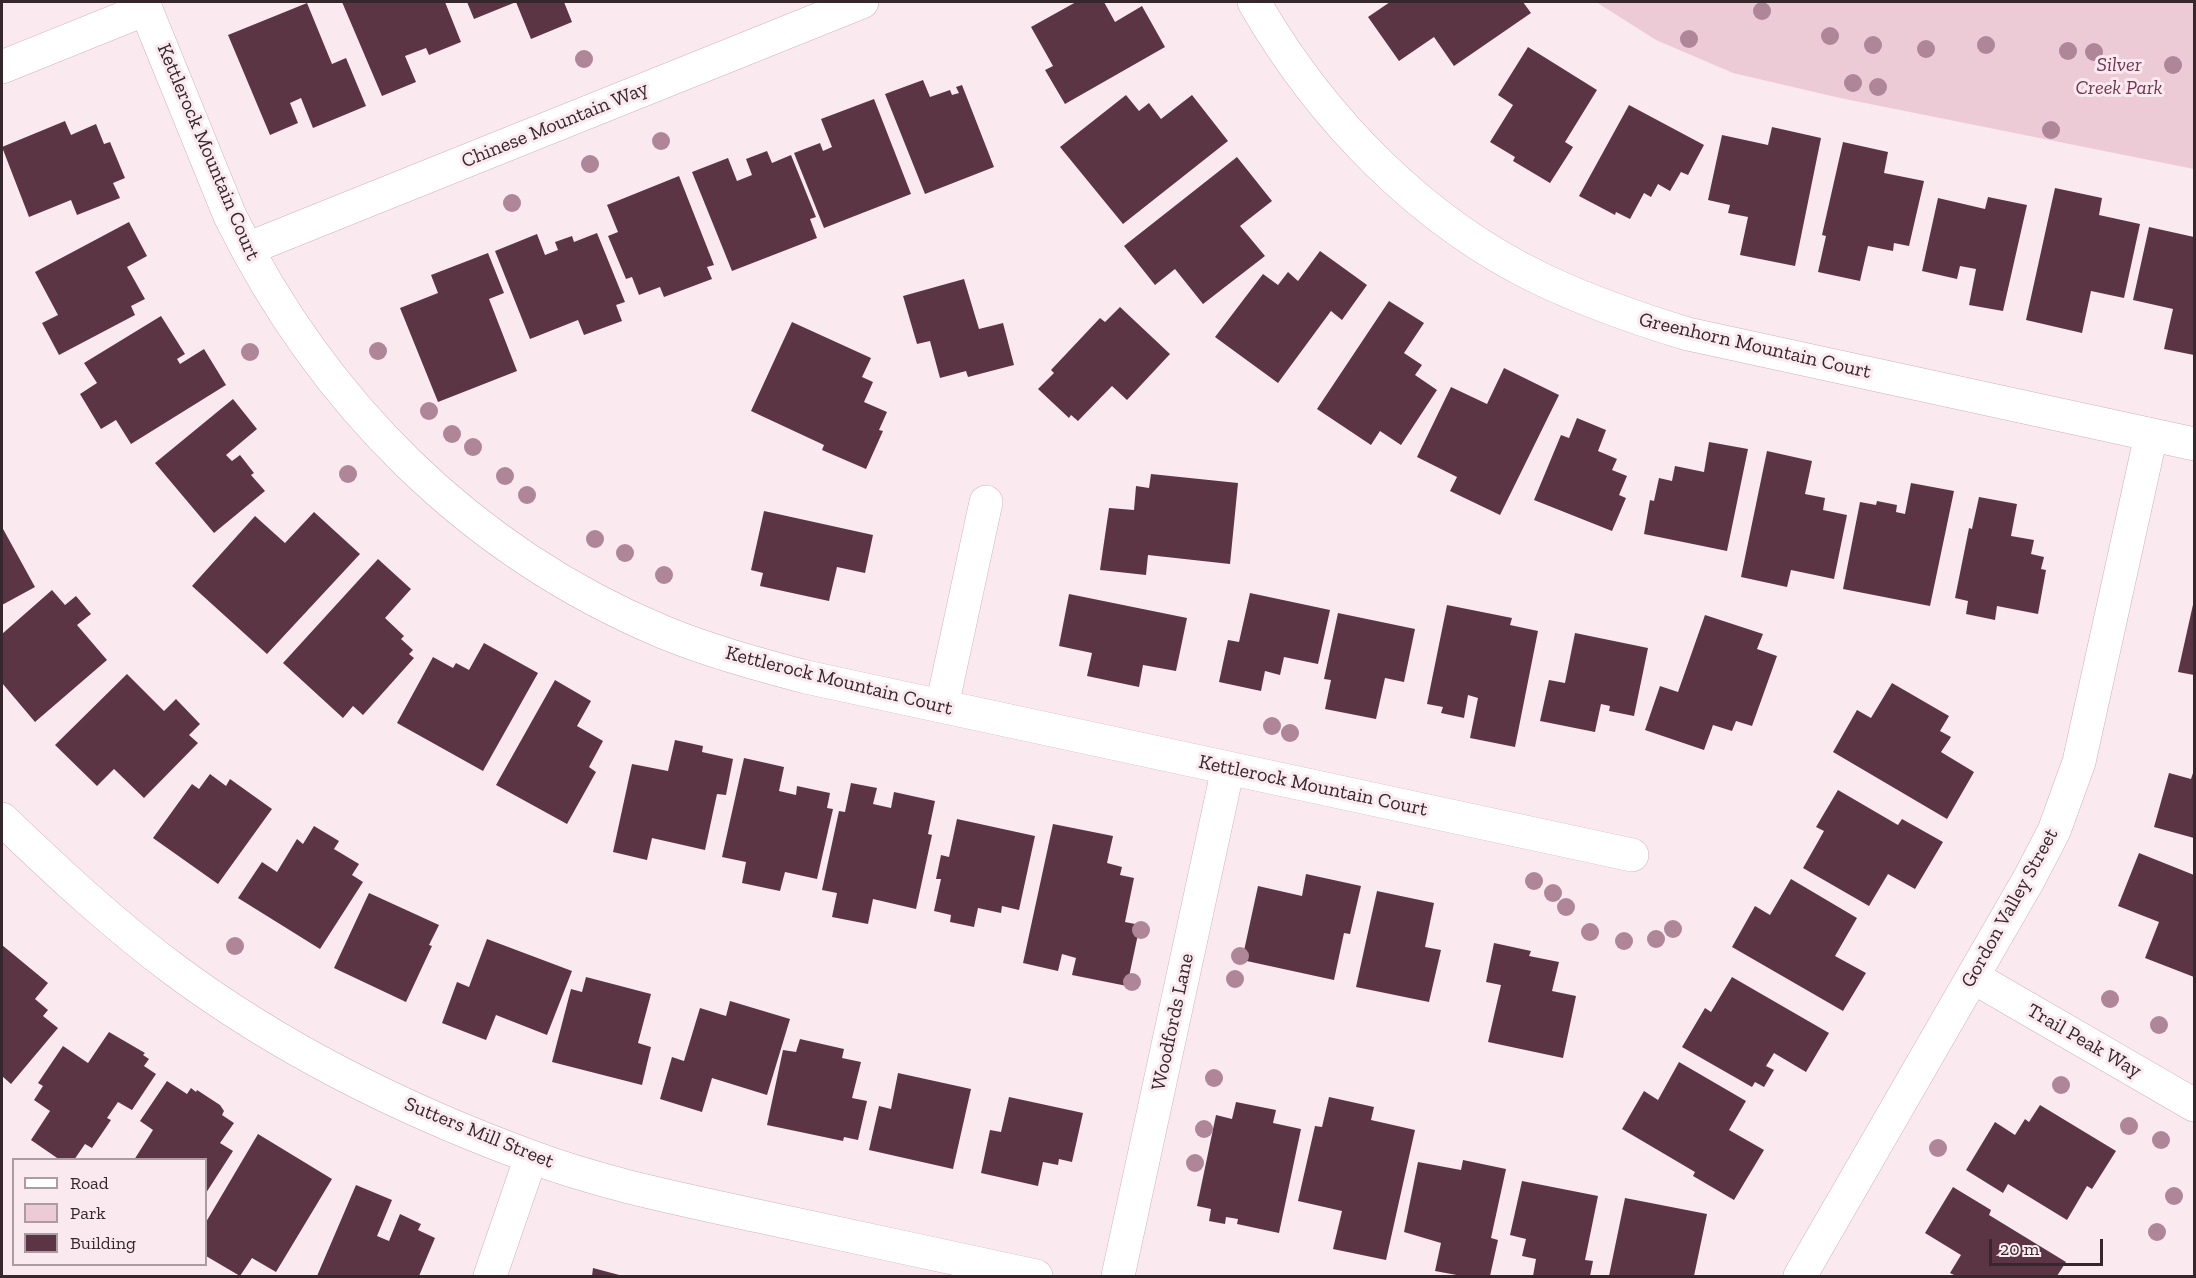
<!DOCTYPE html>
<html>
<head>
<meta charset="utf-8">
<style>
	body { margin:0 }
	#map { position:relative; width:2196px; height:1278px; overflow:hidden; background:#faeaf0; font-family:"Zilla Slab",serif }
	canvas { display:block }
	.frame { position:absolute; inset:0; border:3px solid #35272c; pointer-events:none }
	.legend { position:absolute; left:12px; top:1158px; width:195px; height:108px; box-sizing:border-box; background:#faeaf0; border:2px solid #ab9ca2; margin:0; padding:8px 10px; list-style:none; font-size:18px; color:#35272c }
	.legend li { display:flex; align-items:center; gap:12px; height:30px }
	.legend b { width:30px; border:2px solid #ab9ca2 }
	.scale { position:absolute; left:1989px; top:1239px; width:114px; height:27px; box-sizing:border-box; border:3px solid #35272c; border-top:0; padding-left:8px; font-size:18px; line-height:21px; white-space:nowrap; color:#35272c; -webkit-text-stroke:4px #faeaf0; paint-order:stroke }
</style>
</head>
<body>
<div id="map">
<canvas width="2196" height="1278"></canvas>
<div class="frame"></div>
<ul class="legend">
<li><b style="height:8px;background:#fff"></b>Road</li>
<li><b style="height:16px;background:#edcbd6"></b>Park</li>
<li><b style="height:16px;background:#5c3545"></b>Building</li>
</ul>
<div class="scale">20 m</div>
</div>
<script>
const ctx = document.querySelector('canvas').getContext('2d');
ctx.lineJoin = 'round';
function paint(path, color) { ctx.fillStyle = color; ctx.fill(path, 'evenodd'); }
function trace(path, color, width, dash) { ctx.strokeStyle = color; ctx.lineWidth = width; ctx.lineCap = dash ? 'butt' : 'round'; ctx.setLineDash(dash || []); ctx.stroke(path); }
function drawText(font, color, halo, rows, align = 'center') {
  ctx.font = font + ' "Zilla Slab",serif'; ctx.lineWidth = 6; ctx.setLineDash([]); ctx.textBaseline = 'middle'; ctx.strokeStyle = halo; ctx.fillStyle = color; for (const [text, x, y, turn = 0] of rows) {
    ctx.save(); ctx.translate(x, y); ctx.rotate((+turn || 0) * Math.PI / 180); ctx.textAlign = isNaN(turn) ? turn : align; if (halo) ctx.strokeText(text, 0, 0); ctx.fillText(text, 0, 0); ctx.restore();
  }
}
paint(new Path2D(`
	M1596,2H2194V169L1840,98L1733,73L1656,40Z`), '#edcbd6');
paint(new Path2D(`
	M342,2H445L461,42L429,55L426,48L405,56L416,82L382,96Z
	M467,2H564L572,22L531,39L516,2L474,19Z
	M1076,2H1104L1115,22L1142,6L1165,47L1065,104L1045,70L1053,66L1031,27Z
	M1390,2H1523L1531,13L1454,66L1434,37L1399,61L1368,17Z
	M307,3L332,64L346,58L366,106L313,128L301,98L290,103L298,123L270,135L228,35Z
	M1528,47L1597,90L1565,142L1573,147L1550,183L1513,161L1515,157L1490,142L1513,105L1498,95Z
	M923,80L930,97L950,90L952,95L959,93L956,87L962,85L994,167L925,194L885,94Z
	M1126,95L1139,111L1149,103L1161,119L1192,95L1228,141L1123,224L1060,147Z
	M874,99L911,194L824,228L794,153L820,143L823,151L832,147L821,119Z
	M1629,105L1704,145L1688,175L1681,172L1670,191L1658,184L1651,197L1644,193L1630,219L1616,212L1615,215L1579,196Z
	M65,121L71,135L96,124L104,144L110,142L125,178L113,183L120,198L77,215L71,200L29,217L2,147Z
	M1772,127L1821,138L1795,266L1740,255L1748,217L1728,213L1730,205L1708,200L1722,135L1768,145Z
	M1843,142L1888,152L1884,173L1924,181L1909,246L1894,243L1893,251L1868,246L1860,281L1818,272L1826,236L1822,235Z
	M767,151L772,163L791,155L816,217L810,219L817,238L732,271L692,172L728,158L737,181L752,175L746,159Z
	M1237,157L1272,201L1240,226L1265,256L1203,304L1175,269L1155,285L1124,246Z
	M679,176L714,265L707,267L712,279L664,297L660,287L639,295L632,277L626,279L608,236L618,232L607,205Z
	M2055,188L2102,198L2099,215L2140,224L2124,298L2091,291L2082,333L2026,320Z
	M1988,197L2027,205L2003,311L1969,305L1976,269L1960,266L1957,279L1922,271L1938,198L1985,209Z
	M129,222L147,256L127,267L145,299L131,306L135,315L59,355L42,323L58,315L35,272Z
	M2149,227L2194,237V355L2164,349L2173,309L2133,300Z
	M597,233L625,302L616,305L622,321L584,335L578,320L530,339L495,251L537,234L545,255L558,250L555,242L572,236L574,242Z
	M1320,251L1367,285L1342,320L1331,311L1278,383L1215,337L1263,274L1278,285L1288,272L1298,281Z
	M488,253L504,293L489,299L517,371L438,402L400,308L438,293L431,275Z
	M964,279L979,329L1003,323L1014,365L968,377L966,371L940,378L930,341L917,344L903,296Z
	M1389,301L1424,323L1404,353L1422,365L1415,375L1437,390L1401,445L1380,431L1371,445L1317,409Z
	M1120,307L1170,354L1127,400L1112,386L1078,421L1071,415L1069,418L1038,389L1054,373L1051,370L1100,318L1105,322Z
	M161,316L185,354L177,359L180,364L204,349L226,385L131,444L116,420L101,429L80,394L97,383L84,363Z
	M792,322L871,358L862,377L873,382L864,402L887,412L879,430L883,431L866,469L822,450L824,445L751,411Z
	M1504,368L1559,395L1500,515L1450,491L1457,477L1417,457L1451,387L1487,404Z
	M233,399L257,429L226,455L232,461L240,455L254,473L251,475L265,491L214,533L155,463Z
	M1577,418L1606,430L1598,451L1617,459L1612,470L1627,476L1619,495L1626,498L1612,531L1534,500L1561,435L1569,438Z
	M1709,442L1748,449L1727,551L1644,534L1650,500L1654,501L1659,478L1672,481L1675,466L1704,472Z
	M1767,451L1812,461L1805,494L1825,498L1823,510L1847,515L1834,579L1791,570L1787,587L1741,577Z
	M1151,474L1238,483L1230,564L1148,555L1146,575L1100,570L1109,508L1134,510L1136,486L1149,488Z
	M1911,483L1954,491L1930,606L1843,589L1860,502L1876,505L1877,501L1897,505L1896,512L1905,514Z
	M1979,497L2017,504L2011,536L2034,540L2031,554L2044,557L2041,569L2046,570L2038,614L1997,606L1995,620L1966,614L1968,601L1955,598L1969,528L1972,529Z
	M764,511L873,535L865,573L837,567L829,601L760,586L763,573L751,570Z
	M314,512L360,554L267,654L192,586L255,516L285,543Z
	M2,527L35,587L2,605Z
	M378,559L411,589L385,618L404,636L401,639L413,650L409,654L414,658L363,715L353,706L343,718L283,663Z
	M52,590L65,605L76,596L91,614L77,625L107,660L35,722L2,683V634Z
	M1250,593L1330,610L1318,664L1284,657L1280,675L1265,671L1261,691L1219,682L1228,640L1239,642Z
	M1069,594L1187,618L1176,671L1143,665L1139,687L1087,676L1092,653L1059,646Z
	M2194,600V675L2178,672Z
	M1447,605L1512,618L1510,625L1538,631L1515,747L1470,738L1478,698L1468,695L1464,718L1441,713L1443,707L1427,704Z
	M1338,613L1415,629L1404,682L1385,678L1376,719L1325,709L1331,680L1324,679Z
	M1705,615L1763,634L1757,649L1777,656L1752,726L1736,721L1732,731L1713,725L1704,750L1645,730L1660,686L1678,692Z
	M1575,633L1648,648L1634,716L1609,711L1610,706L1601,704L1595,732L1540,721L1549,680L1565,683Z
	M484,643L538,673L483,771L397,723L433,657L453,668L456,663L469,670Z
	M127,674L164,711L176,699L200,724L189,735L198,743L144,798L114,769L97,786L55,745Z
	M555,680L591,701L577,726L603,741L589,767L596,772L567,824L496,785Z
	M1892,683L1949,716L1940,731L1951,737L1941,752L1974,772L1947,819L1833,752L1857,710L1871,718Z
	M675,740L703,746L702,752L733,759L726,795L717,794L705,850L652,838L647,860L613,852L632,764L668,771Z
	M744,758L784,767L779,791L796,795L797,786L830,793L827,808L833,809L817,879L785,872L780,891L742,883L746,862L722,857Z
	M2194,770V838L2154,827L2169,773L2191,779Z
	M210,774L226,786L230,779L272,809L218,884L153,838L192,784L199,789Z
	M851,783L877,788L873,804L891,808L894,792L935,801L928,834L932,835L916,909L873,899L868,924L832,917L837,893L822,890L839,811L845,812Z
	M1838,790L1898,825L1902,819L1943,842L1915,889L1888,874L1869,906L1803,868L1824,831L1816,827Z
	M957,819L1035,836L1019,910L1002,906L1001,913L978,908L974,927L950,922L951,915L934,911L941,879H936L941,855L949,857Z
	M1053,824L1113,836L1107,863L1122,867L1120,875L1134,878L1125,922L1140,925L1127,986L1072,975L1076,958L1062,954L1058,971L1023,963Z
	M314,826L339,841L334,849L359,864L352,875L363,882L320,949L238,898L262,862L277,872L297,839L303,844Z
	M2139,853L2194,875V977L2145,958L2159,922L2118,906Z
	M1306,874L1361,886L1350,934L1344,933L1334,980L1242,960L1258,886L1302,896Z
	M1791,879L1857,918L1835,956L1866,973L1843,1011L1732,947L1755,906L1770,915Z
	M1377,891L1434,903L1425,947L1441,950L1429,1002L1356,987Z
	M369,893L439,925L429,945L432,946L406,1002L334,968Z
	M487,939L572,971L547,1035L496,1015L486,1040L442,1023L457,982L469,987Z
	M1494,943L1531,951L1529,956L1559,962L1552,991L1576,996L1563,1058L1488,1042L1501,985L1486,982Z
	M2,945L48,983L35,999L48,1010L43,1016L58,1028L11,1084L2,1076Z
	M586,977L651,994L638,1043L651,1047L642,1085L552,1062L571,989L582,992Z
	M1732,977L1829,1033L1806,1072L1774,1053L1766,1066L1774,1070L1764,1087L1755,1082L1752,1087L1682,1047L1705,1008L1711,1012Z
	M730,1001L790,1019L767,1095L712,1078L702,1112L660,1099L672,1057L684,1061L700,1008L726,1016Z
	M109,1032L145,1053L143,1055L149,1059L144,1066L156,1074L132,1110L118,1102L107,1118L111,1120L92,1148L85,1144L74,1160H60L31,1140L50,1111L34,1100L43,1086L38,1083L63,1046L88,1063Z
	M800,1039L844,1049L842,1058L861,1062L852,1098L867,1101L858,1140L844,1137L843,1141L767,1125L783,1050L796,1052Z
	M1679,1062L1746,1101L1729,1130L1764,1150L1734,1200L1693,1176L1695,1172L1622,1129L1644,1091L1658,1100Z
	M898,1073L971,1089L953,1169L869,1150L879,1106L891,1109Z
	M167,1081L187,1094L191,1088L196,1092L197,1090L220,1105L224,1111L222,1115L234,1123L220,1143L233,1151L206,1193V1160H134L153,1130L140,1121Z
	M1009,1097L1083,1113L1072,1162L1059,1159L1058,1165L1043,1162L1038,1186L981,1173L990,1130L1001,1132Z
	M1329,1097L1374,1107L1371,1120L1415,1130L1386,1260L1333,1249L1342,1211L1298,1201L1315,1126L1322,1127Z
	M1236,1102L1276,1110L1273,1123L1301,1129L1279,1233L1237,1224L1238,1219L1226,1217L1225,1224L1209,1221L1211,1209L1197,1206L1216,1115L1232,1119Z
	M2040,1105L2116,1151L2092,1189L2087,1186L2067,1220L2008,1184L2003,1193L1966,1170L1995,1122L2015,1135L2025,1119L2029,1122Z
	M258,1134L332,1179L276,1272L252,1258L240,1276L206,1256V1222Z
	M1463,1160L1506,1169L1491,1238L1498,1240L1490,1276H1462L1435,1271L1441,1243L1404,1232L1418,1162L1461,1170Z
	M1522,1181L1598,1196L1585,1260L1593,1261L1590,1276H1533L1536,1259L1522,1256L1526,1239L1510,1235Z
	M356,1185L392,1200L377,1236L389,1241L400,1214L421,1224L418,1230L435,1238L419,1276H317Z
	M1953,1187L1991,1210L1989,1215L2066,1262L2057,1276H1956L1950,1273L1961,1255L1925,1233Z
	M1625,1198L1707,1214L1694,1276H1609Z
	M593,1268L623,1276H592Z`), '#5c3545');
const minor = new Path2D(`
	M143,2L230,216C322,403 470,551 663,632C709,651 758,664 806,677L1632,855
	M1254,2C1320,117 1421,222 1543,280C1590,302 1638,319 1688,334L2194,444
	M2,67L146,9
	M247,249L862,2
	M942,706L986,502
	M2,819C57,872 114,925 176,971C283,1050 404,1110 529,1156C603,1184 681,1199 758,1216C851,1236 943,1256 1036,1276
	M1973,977L2194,1105
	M490,1276L531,1157
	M1118,1276L1228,768
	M1800,1276L2029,879L2054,831L2079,762L2151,435`);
trace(minor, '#d3afbc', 34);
trace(minor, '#fff', 33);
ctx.fillStyle = '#ae8697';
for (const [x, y] of [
	[1762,11],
	[1830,36],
	[1689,39],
	[1873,45],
	[1986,45],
	[1926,49],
	[2068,51],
	[2094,52],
	[584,59],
	[2173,65],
	[1853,83],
	[1878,87],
	[2051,130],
	[661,141],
	[590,164],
	[512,203],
	[378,351],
	[250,352],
	[429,411],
	[452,434],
	[473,447],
	[348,474],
	[505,476],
	[527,495],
	[595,539],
	[625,553],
	[664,575],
	[1272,726],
	[1290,733],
	[1534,881],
	[1553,893],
	[1566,907],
	[1673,929],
	[1141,930],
	[1590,932],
	[1656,939],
	[1624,941],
	[235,946],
	[1240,956],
	[1235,979],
	[1132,982],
	[2110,999],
	[2159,1025],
	[1214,1078],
	[2061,1085],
	[2129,1126],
	[1204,1129],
	[2161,1140],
	[1938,1148],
	[1195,1163],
	[2174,1196],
	[2157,1232]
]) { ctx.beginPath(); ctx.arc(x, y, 9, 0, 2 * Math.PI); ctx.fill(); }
drawText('italic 20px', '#70344e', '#faeaf0', [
	["Silver",2119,65],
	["Creek Park",2119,88]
]);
drawText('20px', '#35272c', '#faeaf0', [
	["Chinese Mountain Way",555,125,-22],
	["Kettlerock Mountain Court",208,152,67],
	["Greenhorn Mountain Court",1755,346,13],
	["Kettlerock Mountain Court",839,681,14],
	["Kettlerock Mountain Court",1313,786,12],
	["Gordon Valley Street",2010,908,-61],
	["Woodfords Lane",1173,1022,-78],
	["Trail Peak Way",2084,1041,30],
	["Sutters Mill Street",479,1133,22]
]);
</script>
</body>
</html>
